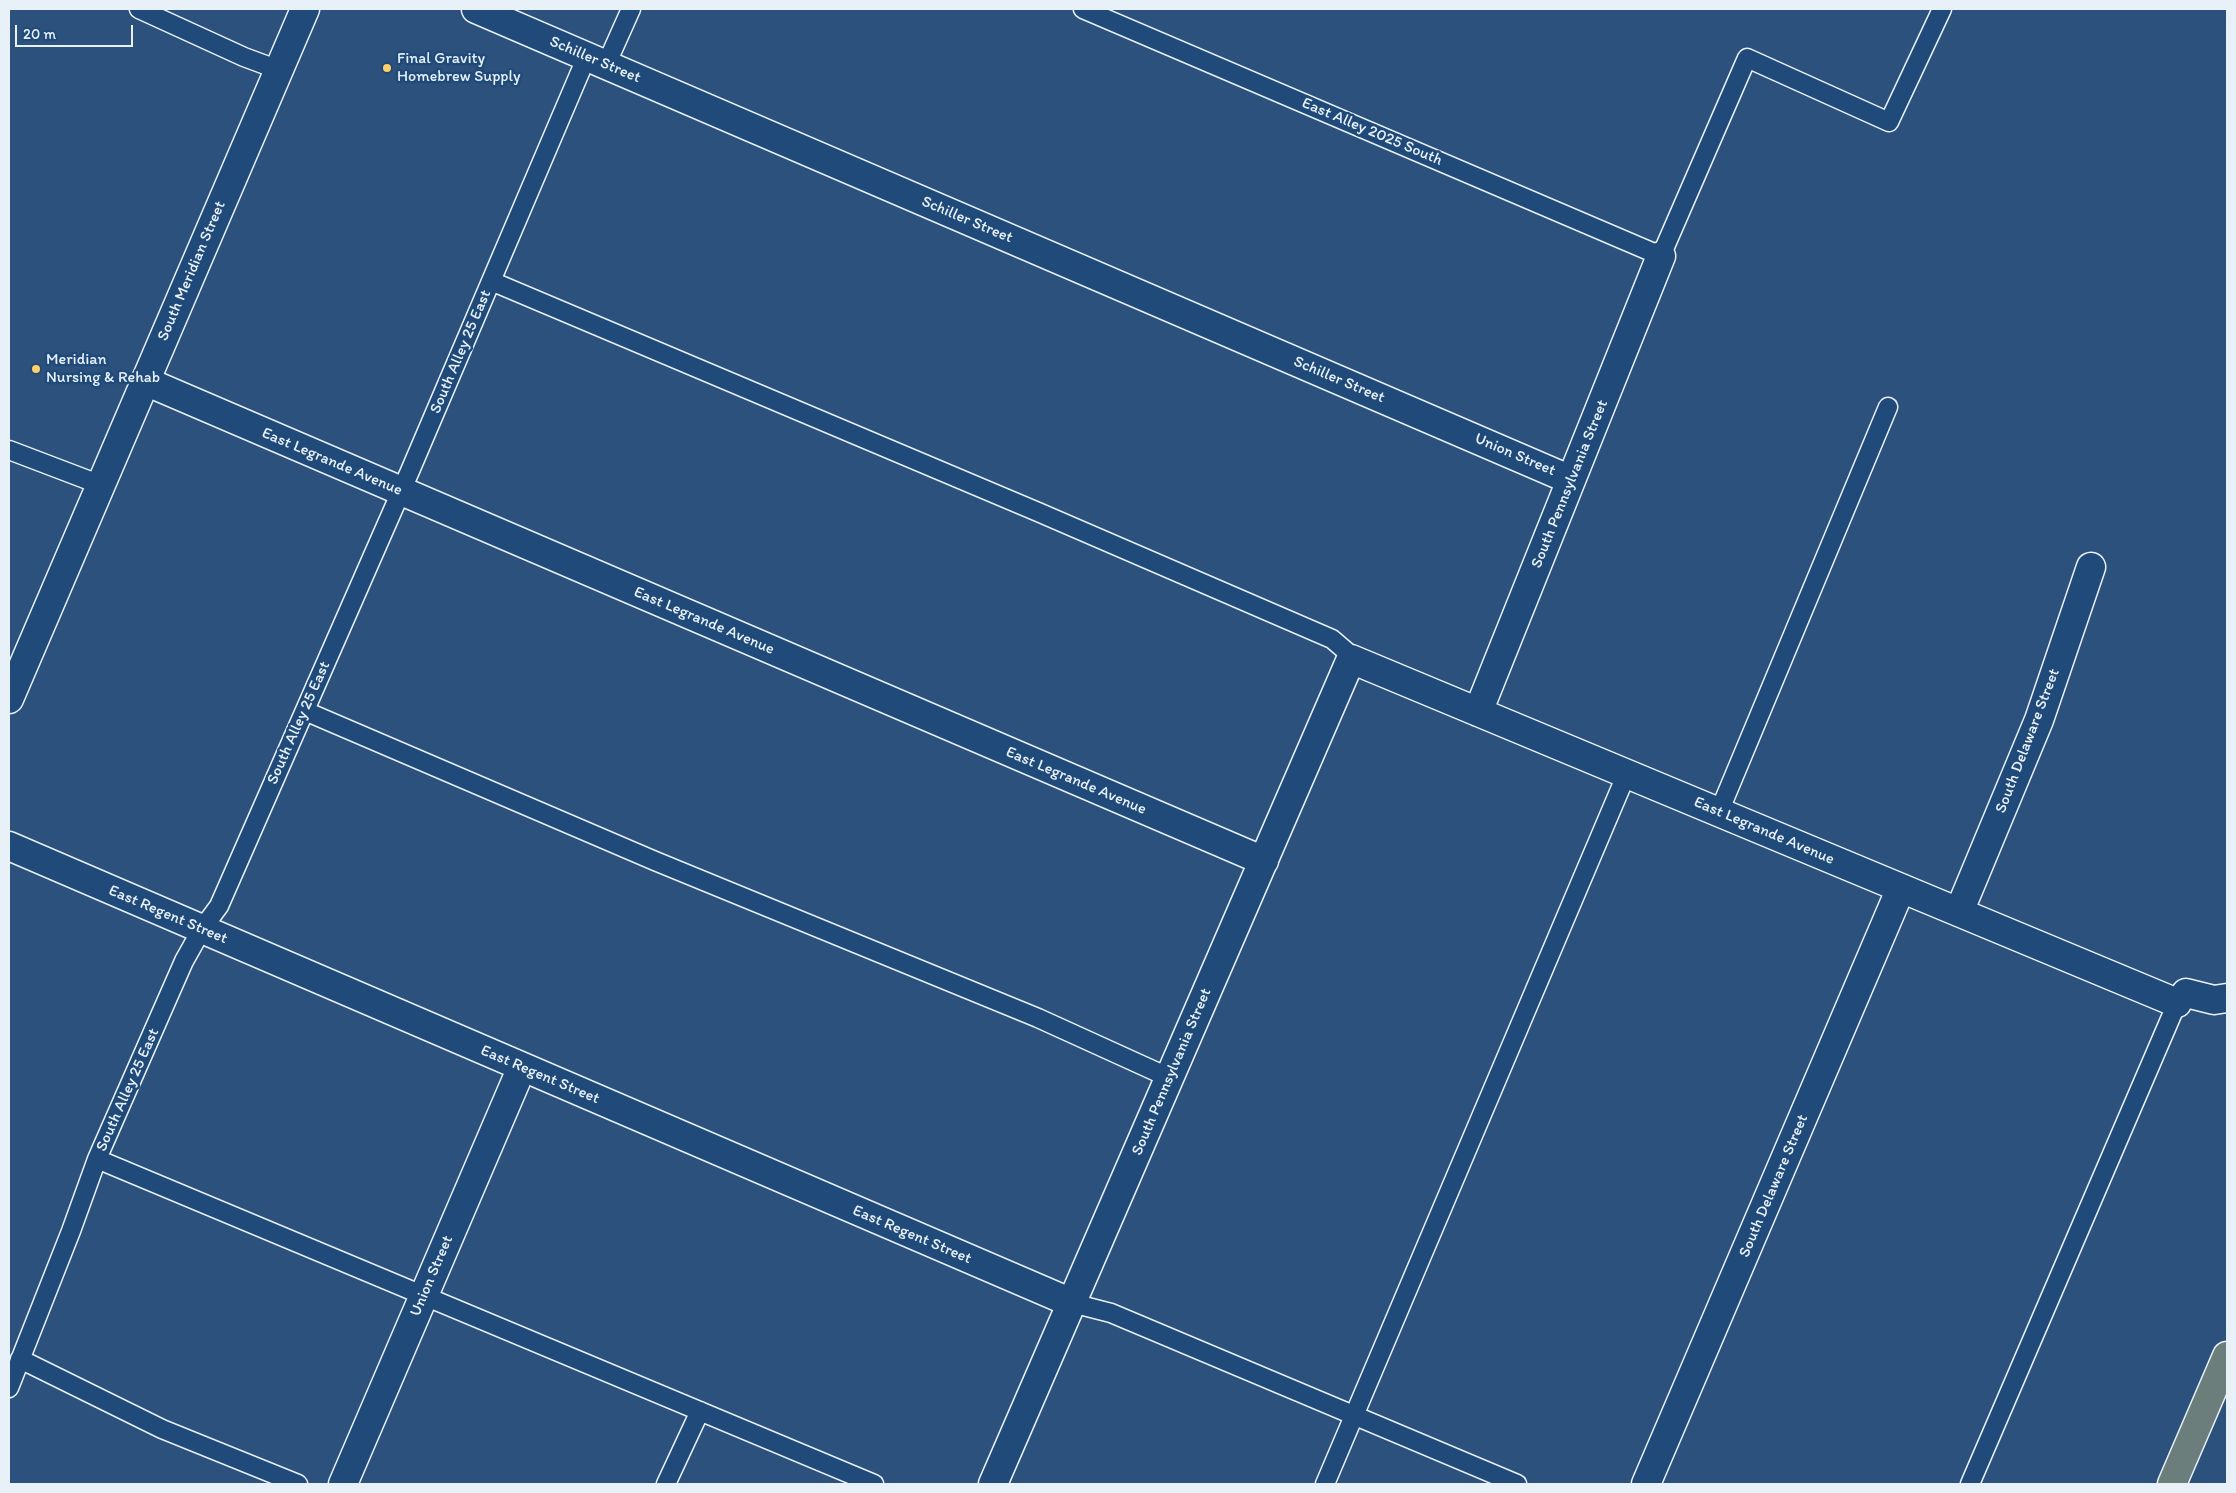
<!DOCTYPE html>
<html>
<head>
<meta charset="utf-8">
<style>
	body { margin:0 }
	#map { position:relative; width:2236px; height:1493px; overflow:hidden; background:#2d517d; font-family:Itim,sans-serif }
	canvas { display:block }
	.frame { position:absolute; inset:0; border:10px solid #e8f1f8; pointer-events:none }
	.scale { position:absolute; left:15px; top:25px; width:118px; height:22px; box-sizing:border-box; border:2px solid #e8f1f8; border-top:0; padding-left:6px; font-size:15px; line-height:18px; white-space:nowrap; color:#e8f1f8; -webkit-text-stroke:4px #1f4a7a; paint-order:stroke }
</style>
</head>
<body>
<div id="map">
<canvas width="2236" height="1493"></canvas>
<div class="frame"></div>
<div class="scale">20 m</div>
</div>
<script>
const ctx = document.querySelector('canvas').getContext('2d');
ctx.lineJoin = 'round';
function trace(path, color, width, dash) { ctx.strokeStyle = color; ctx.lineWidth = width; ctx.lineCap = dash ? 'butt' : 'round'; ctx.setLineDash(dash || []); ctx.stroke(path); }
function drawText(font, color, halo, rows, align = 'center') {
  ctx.font = font + ' Itim,sans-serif'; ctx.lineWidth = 5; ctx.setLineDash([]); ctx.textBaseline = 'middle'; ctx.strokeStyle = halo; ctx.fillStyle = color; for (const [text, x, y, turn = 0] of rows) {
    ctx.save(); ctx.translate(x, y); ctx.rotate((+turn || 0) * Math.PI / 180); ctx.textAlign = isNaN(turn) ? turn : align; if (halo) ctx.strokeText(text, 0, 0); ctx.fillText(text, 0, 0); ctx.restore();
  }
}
const service = new Path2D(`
	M139,9L244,57L279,70
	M1083,9L1661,256L1747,58L1889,122L1942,9
	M606,65L631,9
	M491,281L1038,512L1332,639L1346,651L1351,659
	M9,450L101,485
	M305,711L655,861L1038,1018L1170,1078
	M1719,812L1888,407
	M97,1159L874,1484
	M1072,1303L1111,1313L1517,1484
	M20,1359L162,1429L298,1484
	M9,1388L71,1231L97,1159L184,961L202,929L219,906L410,471L587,56
	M666,1484L700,1411
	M1325,1484L1627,773
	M1970,1484L2177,1003L2184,995`);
const minor = new Path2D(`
	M476,9L1571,480
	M145,381L1264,861
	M1478,712L1661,256
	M9,846L1072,1303
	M1959,912L2039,720L2091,567
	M2186,993L2214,1000L2227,998
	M343,1484L522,1067
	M993,1484L1351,659L2177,1003
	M1646,1484L1901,888`);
const secondary = new Path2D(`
	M9,699L305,9`);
const primary = new Path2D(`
	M2172,1484L2227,1356`);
trace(service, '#e8f1f8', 21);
trace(minor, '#e8f1f8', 31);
trace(secondary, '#e8f1f8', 31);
trace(primary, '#e8f1f8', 31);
trace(service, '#1f4a7a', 18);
trace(minor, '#1f4a7a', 28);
trace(secondary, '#1f4a7a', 28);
trace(primary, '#6c7e7c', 28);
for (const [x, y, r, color] of [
	[387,68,5,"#ffd166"],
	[36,369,5,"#ffd166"]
]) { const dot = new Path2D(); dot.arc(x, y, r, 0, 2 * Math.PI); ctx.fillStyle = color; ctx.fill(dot); trace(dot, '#1f4a7a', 2); }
drawText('16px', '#e8f1f8', '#1f4a7a', [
	["Final Gravity",397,59],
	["Homebrew Supply",397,77],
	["Meridian",46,360],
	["Nursing & Rehab",46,378]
], 'left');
drawText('16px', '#e8f1f8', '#1f4a7a', [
	["Schiller Street",595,60,23],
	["East Alley 2025 South",1372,132,23],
	["Schiller Street",967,220,23],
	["South Meridian Street",192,271,-67],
	["South Alley 25 East",461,352,-67],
	["Schiller Street",1339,380,23],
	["Union Street",1515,455,23],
	["East Legrande Avenue",332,462,23],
	["South Pennsylvania Street",1570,484,-68],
	["East Legrande Avenue",704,621,23],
	["South Alley 25 East",299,723,-66],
	["South Delaware Street",2028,741,-69],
	["East Legrande Avenue",1076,781,23],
	["East Legrande Avenue",1764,831,23],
	["East Regent Street",168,915,23],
	["South Pennsylvania Street",1172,1072,-67],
	["East Regent Street",540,1075,23],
	["South Alley 25 East",128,1090,-66],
	["South Delaware Street",1774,1186,-67],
	["East Regent Street",912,1235,23],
	["Union Street",432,1276,-67]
]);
</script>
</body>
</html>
